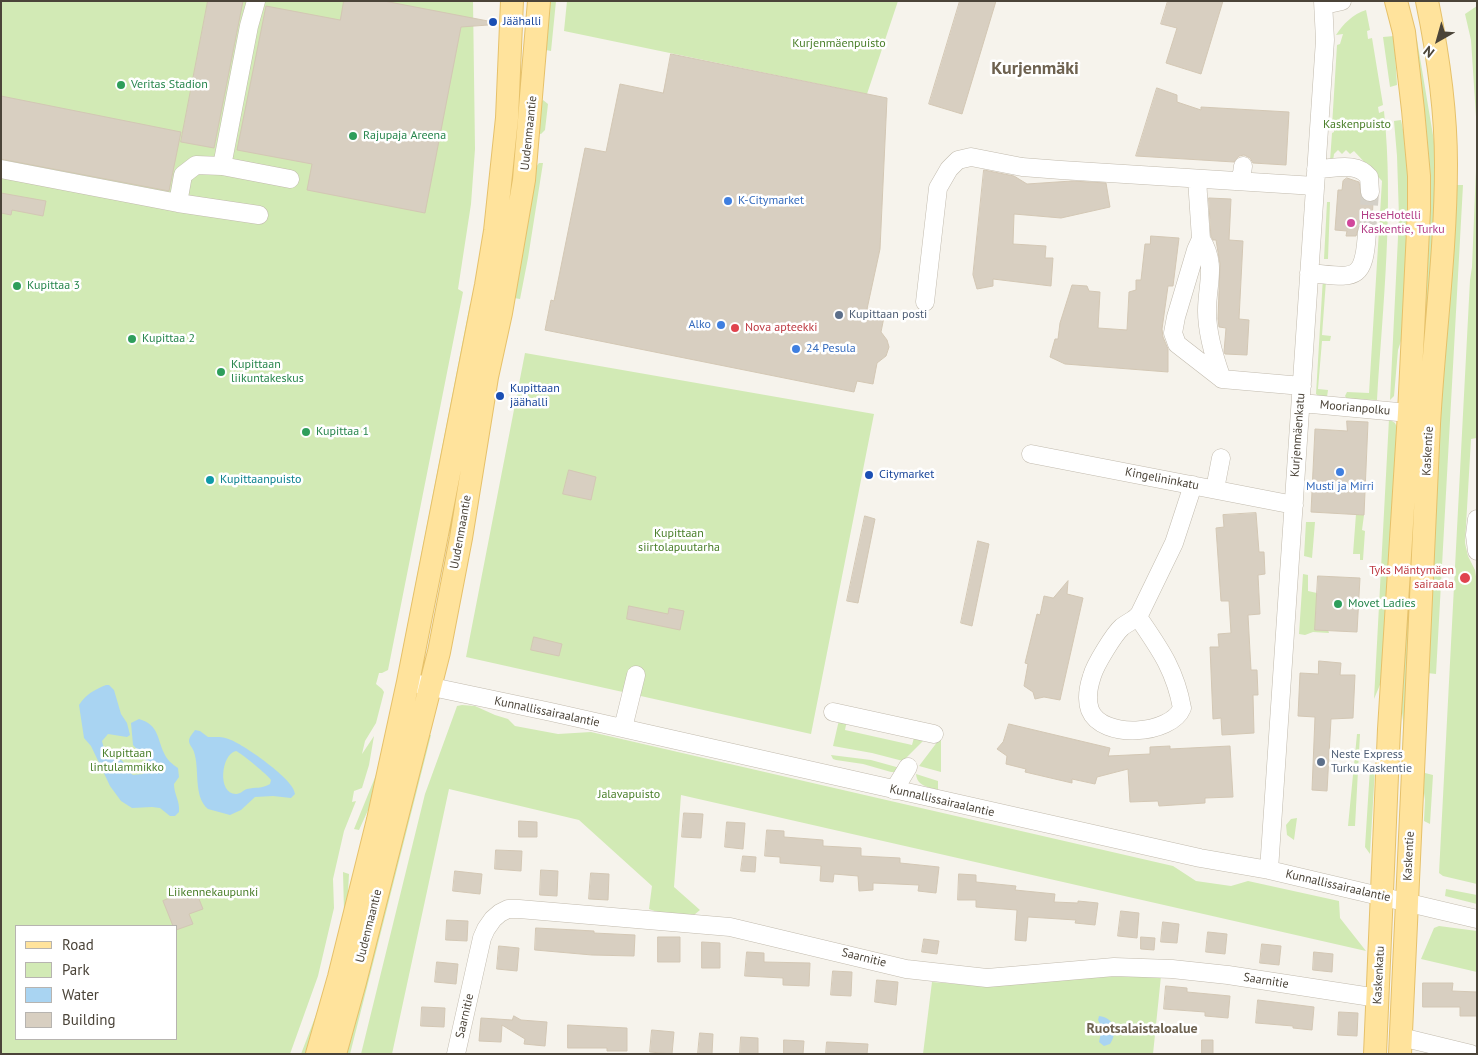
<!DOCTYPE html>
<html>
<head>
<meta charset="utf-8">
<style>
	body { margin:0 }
	#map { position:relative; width:1478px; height:1055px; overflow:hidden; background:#f6f3ec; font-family:"PT Sans",sans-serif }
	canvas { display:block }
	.frame { position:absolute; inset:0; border:2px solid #4b4439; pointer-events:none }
	.legend { position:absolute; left:15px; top:925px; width:162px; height:115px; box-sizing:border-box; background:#fff; border:1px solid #b7b4b0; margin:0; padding:6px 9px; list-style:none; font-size:15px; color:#4b4439 }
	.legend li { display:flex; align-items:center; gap:10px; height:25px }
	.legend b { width:25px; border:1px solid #b7b4b0 }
	.north { position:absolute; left:1413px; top:15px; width:50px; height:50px; -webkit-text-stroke:4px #fff; paint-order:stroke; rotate:218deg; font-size:14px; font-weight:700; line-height:20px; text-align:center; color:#4b4439 }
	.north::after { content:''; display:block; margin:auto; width:18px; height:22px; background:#4b4439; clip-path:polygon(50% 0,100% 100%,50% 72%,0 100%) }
</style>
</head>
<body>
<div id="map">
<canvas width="1478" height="1055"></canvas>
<div class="frame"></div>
<ul class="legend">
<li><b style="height:6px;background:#ffe39c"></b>Road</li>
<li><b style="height:14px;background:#d2eab5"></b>Park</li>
<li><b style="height:14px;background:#a9d4f2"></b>Water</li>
<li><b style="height:14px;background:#d8cfc1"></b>Building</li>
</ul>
<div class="north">N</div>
</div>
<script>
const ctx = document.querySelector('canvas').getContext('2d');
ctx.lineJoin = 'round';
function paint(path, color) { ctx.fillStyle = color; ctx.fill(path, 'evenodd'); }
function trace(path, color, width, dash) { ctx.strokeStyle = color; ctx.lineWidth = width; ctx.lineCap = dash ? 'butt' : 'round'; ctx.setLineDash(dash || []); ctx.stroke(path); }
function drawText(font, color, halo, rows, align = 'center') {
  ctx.font = font + ' "PT Sans",sans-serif'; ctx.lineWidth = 5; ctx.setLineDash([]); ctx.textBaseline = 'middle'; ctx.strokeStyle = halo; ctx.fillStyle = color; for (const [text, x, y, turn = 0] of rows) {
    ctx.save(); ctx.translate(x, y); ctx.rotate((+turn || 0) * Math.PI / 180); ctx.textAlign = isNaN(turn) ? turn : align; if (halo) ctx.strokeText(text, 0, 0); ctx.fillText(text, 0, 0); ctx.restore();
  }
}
paint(new Path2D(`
	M1,1H473L475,149L471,204L458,289L463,292L388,670L382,673H379L376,684L382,689L384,692L376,723L365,741L362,754L374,736L369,765L362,788L354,791L352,802L356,801L344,831L333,879L334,908L318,976L290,1054H1ZM16,926H176V1039H16Z
	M548,1H556L551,51L546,50Z
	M567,1H898L867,94L564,31Z
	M1477,6V132L1471,40L1465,14Z
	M1366,10L1370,30L1367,31L1368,39L1372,38L1383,105L1378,107L1379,113L1384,111C1394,207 1383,304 1377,400L1347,399L1345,396L1347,392L1369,393L1382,181L1354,151L1350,154L1346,150L1342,154L1338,150L1334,154L1333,161H1330L1332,133L1334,132V126H1332L1337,45L1340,44L1343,34L1336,35C1343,24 1353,14 1366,10Z
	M1394,36L1397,85L1390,87L1383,37Z
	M1411,38L1417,40L1437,159L1402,798L1403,721L1401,704Z
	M543,100L548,104L545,130L541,134L537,133L540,104Z
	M1401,120L1410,163L1405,329L1398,350L1394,396L1390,400L1399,217L1397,156L1394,121Z
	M1477,145V438L1471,439L1465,543L1468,556L1475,570L1477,583V884L1443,876L1439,873L1470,280L1472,267Z
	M539,163H543L528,258L520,299L514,298L535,168Z
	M1457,185H1463L1436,674L1427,673L1446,290Z
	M1327,202H1330L1328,259H1324Z
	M1323,277L1326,281L1322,335L1331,336L1330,341H1322L1318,389L1328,390L1327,397H1320L1316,394Z
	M470,304H471L403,664L400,663Z
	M525,353L874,414L811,734L466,657Z
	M1389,419L1395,423L1398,429L1382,680L1374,699Z
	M1356,514L1364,515L1362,530L1365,531L1363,560H1360V554H1353Z
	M1306,522H1315L1312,558L1304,556Z
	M1303,574L1308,575V591L1317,593L1329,633L1313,632L1305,635L1299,634Z
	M462,705L475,706L495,715L508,719L515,726L558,734L591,732L1173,866L1196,881L1231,886L1248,881L1339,901L1340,918L1366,951L681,795L674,887L700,910L694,915L660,913L649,909L652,886L579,820L449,789L392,1054H361L425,794L456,709L457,706Z
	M839,720H847L845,730L912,745L915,734L924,740L903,761L872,753L833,746Z
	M388,721L379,786L359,830L354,829L376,775L379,773L377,770Z
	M1357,734H1360L1355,826H1348Z
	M427,735H431L350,1054H344Z
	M941,737V772L919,766Z
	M831,755L871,760L900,768L895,772H891L863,764L836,760L833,759Z
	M1370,768H1375L1370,854L1365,847Z
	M1421,772L1433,775L1430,824L1424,821L1425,800Z
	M916,774L938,781V790C928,787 917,786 916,774Z
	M1297,818L1294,840L1287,835L1286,825L1291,819Z
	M343,872L349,874L347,911L308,1054H301L316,1015L325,989L344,911Z
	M1446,889L1477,895V904L1445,896Z
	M1439,926L1477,931V972L1421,959L1434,928Z
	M1112,975L1161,976L1153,1054H923L932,982L984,986Z`), '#d2eab5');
paint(new Path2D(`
	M106,685H109L114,690L121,714L127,723L130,735L127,737L108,734L102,741C106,760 117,753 124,763C128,767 127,771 133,775L143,774L146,770V759L133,745L131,723L139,719C159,725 157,738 164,753C167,760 172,764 178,768L179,777L174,784C174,795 180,800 179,812L175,816H170L160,808L152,807L132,808L121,801L110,786L91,746L84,738L79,705C86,694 94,690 106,685Z
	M195,730L200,731L208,737C216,737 223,736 231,740C244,745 295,780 295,794L291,798L273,796L255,797L241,810L230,815L208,809C193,796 200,770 194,752C193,748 189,745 189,741C189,737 193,733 195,730ZM236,751C241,753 269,776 271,780L270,784C262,789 255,787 247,789C243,790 241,794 236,794C217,794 221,754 236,751Z
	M1099,1016C1115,1018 1118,1032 1110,1044L1104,1046L1099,1042L1102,1028L1098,1020Z`), '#a9d4f2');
const building = new Path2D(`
	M208,1H243L214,148L181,142Z
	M344,1H384L488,21V25L461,27L425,213L307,190L312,164L237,150L266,6L340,20Z
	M960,1H996L962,114L929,104Z
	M1168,1H1223L1201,74L1166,63L1177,28L1161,24Z
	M671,54L887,98L880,249L867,309L885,312L881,332L887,340L889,347L886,356L877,363L873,384L857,381L854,392L545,330L551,300L554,301L585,148L606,152L620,84L663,93Z
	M1157,88L1177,95V102L1201,110V107L1289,112L1286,165L1253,163L1250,158L1244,155L1239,156L1234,162L1136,156Z
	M1,96L181,132L169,191L1,159Z
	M984,170L1014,176L1027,184L1072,181L1106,183L1110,207L1061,218L1014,214L1013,244L1046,246L1045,258H1053L1051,286L993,279V286L977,289L973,275Z
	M1347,178L1359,182L1362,198L1366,202H1373L1372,223L1363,222L1359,226L1356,236H1346L1347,231L1335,230L1338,190H1342L1343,181Z
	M1,193L46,201L43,216L12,210L11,215L1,213Z
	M1209,198L1231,199L1229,240L1243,241L1239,319L1249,320L1247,355L1225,354L1224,352L1226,328L1219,327L1218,319L1220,264L1216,240H1213L1211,236Z
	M1151,236L1179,238L1173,286H1168L1162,329L1163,337L1168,349V372L1065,364L1050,357L1055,339H1058L1060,323L1072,285L1087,286L1089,291L1100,292L1098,328L1127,330L1129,292L1136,290V280H1141L1145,244H1150Z
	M1347,421L1368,422L1364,515L1311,512L1315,429L1347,431Z
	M569,470L596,477L591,500L563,494Z
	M1256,513L1259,552H1264L1265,574L1258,575L1260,614L1248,615L1251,670H1257L1258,695H1253L1254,733L1222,735L1221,718L1213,719L1210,647H1219L1218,634L1231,633L1229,601H1221L1216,528L1224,527L1223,515Z
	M865,516L875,519L858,603L847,601Z
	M978,541L989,544L972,626L961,623Z
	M1318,576L1360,578L1357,632L1315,630Z
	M1068,581L1067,594L1083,598L1060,700L1044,697L1035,699L1033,692L1024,686L1028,664L1025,663L1037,614L1040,615L1044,596L1053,598Z
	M629,606L668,614L669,608L684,611L680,630L627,619Z
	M534,637L562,644L559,656L531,650Z
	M1319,661L1341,663L1340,675H1355L1353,718L1331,719L1327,791L1312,790L1315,717L1298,716L1300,673L1318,674Z
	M1009,724L1110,748L1108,756L1150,754V747L1170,746V749L1230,746L1233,797L1205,798V803L1159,806L1158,801L1130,802L1128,769L1097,777L1095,784L1072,779V783L1025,772L1026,769L1006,764L1007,756L997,749L1003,742Z
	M684,813L703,814L701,838L682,837Z
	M519,821L537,822V837H519Z
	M727,822L745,823L743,849L725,847Z
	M767,830L784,831V837L823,840V846L861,848V856L900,858V863L939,867L936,893L918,891L919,885L873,883V890L859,891L858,876L834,874L833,882L820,881L821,866L780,863V857L765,856Z
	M496,850L522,851L521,871L495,869Z
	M743,856L756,857L755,872L741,871Z
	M541,870L558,871L557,896L540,895Z
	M455,871L482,874L480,894L453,891Z
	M591,873L609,874L608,900L589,899Z
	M959,874L976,875V882L1016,886L1015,890L1055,894L1054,902L1078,903V901L1098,903L1095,925L1075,923L1076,920L1028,917L1026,941L1015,940L1017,910L976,907V900H958Z
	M195,889L203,909L189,914L193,924L176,930V926H173L163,901Z
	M1121,911L1139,913L1137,938L1118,936Z
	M447,920L468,921L467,941L446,940Z
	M1163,922L1179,924L1177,943L1161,942Z
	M536,928L576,930L594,931V933L635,935L634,956L592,955L535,950Z
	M1208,932L1227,934L1225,954L1206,952Z
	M658,937H680V962H658Z
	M1141,937L1155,938L1154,950L1141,949Z
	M924,939L939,941L937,954L922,952Z
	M702,942L720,943V968H702Z
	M1262,944L1281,946L1279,965L1260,963Z
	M499,946L519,948L517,971L497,969Z
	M747,952L764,953V962L810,963L809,986L783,985V978L745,976Z
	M1314,952L1333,954L1332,972L1313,970Z
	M437,962L458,964L456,984L435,982Z
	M833,971L852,972L851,996L831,995Z
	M877,980L898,982L896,1005L875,1002Z
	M1423,983H1453L1452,991L1477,992V1016H1460V1007H1423Z
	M1166,986L1187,988V992L1230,996L1228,1018L1205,1016V1012L1164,1009Z
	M1258,1000L1314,1007L1312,1030L1293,1028V1026L1256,1023Z
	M422,1007L445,1008L444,1027L421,1026Z
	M1339,1012L1358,1013L1357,1036L1338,1035Z
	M514,1016L521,1020L547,1022L545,1046L524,1044L525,1039L502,1025L501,1042L479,1041L481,1018L512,1020Z
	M568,1025L627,1028V1051H607V1048H568Z
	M652,1030L674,1032L672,1054L650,1052Z
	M700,1033L713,1034L712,1054H698Z
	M741,1037L758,1038V1054H740Z
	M784,1040L804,1041L803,1054H784Z
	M1202,1040H1213V1054H1202Z
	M827,1042L868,1044L867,1054H826Z`);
paint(building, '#d8cfc1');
trace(building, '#d3c7b4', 1);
trace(new Path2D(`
	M1367,232L1370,192`), '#d4d0c8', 18, [18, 9]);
const minor = new Path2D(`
	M1324,5L1342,1
	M222,166L290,179
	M1,169L178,203L259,215
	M1316,169C1334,169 1356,161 1369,177L1370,192
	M1197,179L1201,239L1196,250L1176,317L1173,333L1177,344L1222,379
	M1241,181L1243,166
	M178,203L183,175L196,165L222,166L249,26L256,1
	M1201,239C1217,264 1207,284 1207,311C1207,334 1214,357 1222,379L1302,386
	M1309,273C1354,277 1364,284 1367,232
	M925,302L938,188L949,169L958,160L971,157L1022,167L1061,170L1315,186
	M1301,403L1409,413
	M1031,454L1294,505
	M1215,489L1221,458
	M1477,519L1475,535L1477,551
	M1138,617C1159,648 1175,669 1182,708C1171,735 1102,740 1090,710C1086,699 1089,685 1092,676C1095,665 1114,634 1122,627C1128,622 1136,620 1140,613L1174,543L1193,485
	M418,684L551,712L1200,858L1269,870L1477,919
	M833,712L934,734
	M623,728L636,675
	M894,790L908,767
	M1269,870L1325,40L1323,1
	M1401,1037L1471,1054
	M456,1054L482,938L486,929L493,919L500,913L508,909H519L730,927L906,969L987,978L1114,967L1172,969L1228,975L1378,998`);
const major = new Path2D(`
	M317,1054L339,977L378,820L408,682L486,285L495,231L507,118L512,1
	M335,1054L355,982L439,652L461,538L487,377L501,313L524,180L539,1
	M1375,1054L1389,729L1409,413L1419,210V176L1413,110L1404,32L1396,1
	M1400,1054C1410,844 1420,634 1429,424C1434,337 1446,251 1446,164C1446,110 1438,54 1427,1`);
trace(minor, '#c2bbae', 19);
trace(major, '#e6c16a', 24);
trace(minor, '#fff', 18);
trace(major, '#ffe39c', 22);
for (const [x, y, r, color] of [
	[493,22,5,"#1a4fb4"],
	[121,85,5,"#2e9e5b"],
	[353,136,5,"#2e9e5b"],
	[728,201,5,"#3f7fe0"],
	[1351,223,5,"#d1479c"],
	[17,286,5,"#2e9e5b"],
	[839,315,5,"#5c6f8a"],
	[721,325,5,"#3f7fe0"],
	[735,328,5,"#e0444e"],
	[132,339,5,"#2e9e5b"],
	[796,349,5,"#3f7fe0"],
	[221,372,5,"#2e9e5b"],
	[500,396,5,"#1a4fb4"],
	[306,432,5,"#2e9e5b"],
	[1340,472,5,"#3f7fe0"],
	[869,475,5,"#1a4fb4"],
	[210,480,5,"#0f9aa8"],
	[1465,578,6,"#e0444e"],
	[1338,604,5,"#2e9e5b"],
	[1321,762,5,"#5c6f8a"]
]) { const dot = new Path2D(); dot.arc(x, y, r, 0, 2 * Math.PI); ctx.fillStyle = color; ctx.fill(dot); trace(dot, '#fff', 2); }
drawText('12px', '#164399', '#fff', [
	["Jäähalli",503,22],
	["Kupittaan",510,389],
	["jäähalli",510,403],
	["Citymarket",879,475]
], 'left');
drawText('12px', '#4a7f2a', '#fff', [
	["Kurjenmäenpuisto",839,44],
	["Kaskenpuisto",1357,125],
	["Kupittaan",679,534],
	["siirtolapuutarha",679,548],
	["Kupittaan",127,754],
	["lintulammikko",127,768],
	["Jalavapuisto",629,795],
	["Liikennekaupunki",213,893]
]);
drawText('12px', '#27864d', '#fff', [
	["Veritas Stadion",131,85],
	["Rajupaja Areena",363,136],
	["Kupittaa 3",27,286],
	["Kupittaa 2",142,339],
	["Kupittaan",231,365],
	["liikuntakeskus",231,379],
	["Kupittaa 1",316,432],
	["Movet Ladies",1348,604]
], 'left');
drawText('12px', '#4b4439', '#fff', [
	["Uudenmaantie",529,133,-84],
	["Moorianpolku",1355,408,5],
	["Kurjenmäenkatu",1298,435,-86],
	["Kaskentie",1428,451,-87],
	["Kingelininkatu",1162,479,11],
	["Uudenmaantie",461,532,-80],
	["Kunnallissairaalantie",547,712,12],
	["Kunnallissairaalantie",942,801,13],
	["Kaskentie",1409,856,-87],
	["Kunnallissairaalantie",1338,886,13],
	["Uudenmaantie",369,926,-76],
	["Saarnitie",864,958,14],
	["Kaskenkatu",1379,975,-87],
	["Saarnitie",1266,981,9],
	["Saarnitie",465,1016,-77]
]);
drawText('12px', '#366cbe', '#fff', [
	["K-Citymarket",738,201],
	["Alko",711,325,"right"],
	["24 Pesula",806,349],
	["Musti ja Mirri",1340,487,"center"]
], 'left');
drawText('12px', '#b23c85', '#fff', [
	["HeseHotelli",1361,216],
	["Kaskentie, Turku",1361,230]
], 'left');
drawText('12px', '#4e5e75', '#fff', [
	["Kupittaan posti",849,315],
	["Neste Express",1331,755],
	["Turku Kaskentie",1331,769]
], 'left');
drawText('12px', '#be3a42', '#fff', [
	["Nova apteekki",745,328],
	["Tyks Mäntymäen",1454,571,"right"],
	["sairaala",1454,585,"right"]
], 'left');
drawText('12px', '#0d838f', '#fff', [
	["Kupittaanpuisto",220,480]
], 'left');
drawText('bold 14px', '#6e6250', '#fff', [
	["Ruotsalaistaloalue",1142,1029]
]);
drawText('bold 18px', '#6e6250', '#fff', [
	["Kurjenmäki",1035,69]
]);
</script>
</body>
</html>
